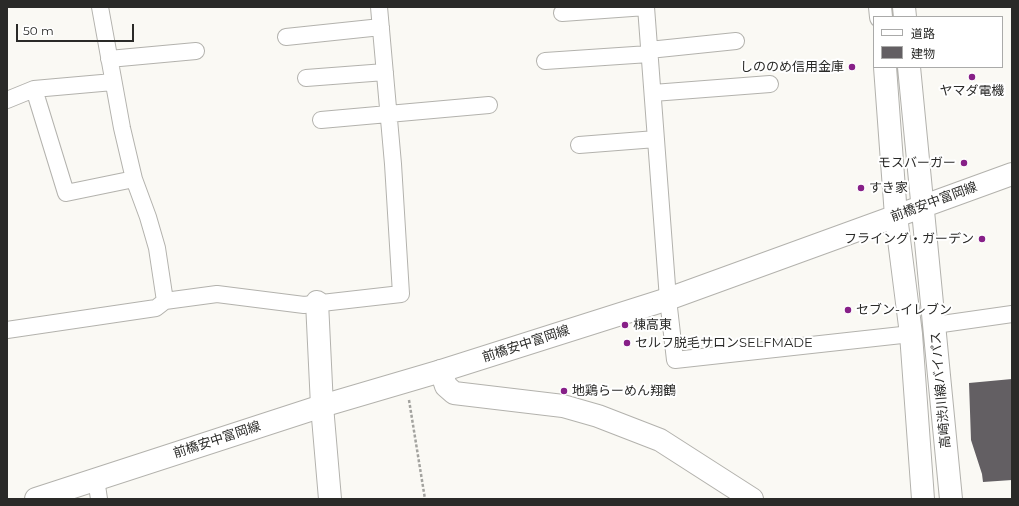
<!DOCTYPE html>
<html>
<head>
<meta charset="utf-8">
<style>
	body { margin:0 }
	#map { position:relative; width:1019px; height:506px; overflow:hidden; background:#faf9f4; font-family:Montserrat,"Noto Sans JP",sans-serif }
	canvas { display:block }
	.frame { position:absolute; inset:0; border:8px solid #2a2a28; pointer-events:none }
	.legend { position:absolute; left:873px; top:16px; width:130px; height:52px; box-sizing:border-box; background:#fff; border:1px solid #aaaaa9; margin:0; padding:5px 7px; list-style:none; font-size:12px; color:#2a2a28 }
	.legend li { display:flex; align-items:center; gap:8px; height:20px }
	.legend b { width:20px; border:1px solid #aaaaa9 }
	.scale { position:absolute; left:16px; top:24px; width:118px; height:18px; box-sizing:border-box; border:2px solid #2a2a28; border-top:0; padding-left:5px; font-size:12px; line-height:14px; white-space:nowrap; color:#2a2a28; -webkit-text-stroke:3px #fff; paint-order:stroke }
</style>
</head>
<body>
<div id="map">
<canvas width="1019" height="506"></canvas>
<div class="frame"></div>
<ul class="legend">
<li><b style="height:5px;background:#fff"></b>道路</li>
<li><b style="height:11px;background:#635f63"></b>建物</li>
</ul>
<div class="scale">50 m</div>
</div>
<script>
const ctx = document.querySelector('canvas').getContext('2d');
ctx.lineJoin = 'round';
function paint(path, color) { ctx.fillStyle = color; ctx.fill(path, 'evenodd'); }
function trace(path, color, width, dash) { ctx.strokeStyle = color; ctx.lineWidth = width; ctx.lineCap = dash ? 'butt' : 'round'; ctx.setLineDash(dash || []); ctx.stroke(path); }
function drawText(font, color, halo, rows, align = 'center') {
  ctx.font = font + ' Montserrat,"Noto Sans JP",sans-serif'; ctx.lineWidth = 4; ctx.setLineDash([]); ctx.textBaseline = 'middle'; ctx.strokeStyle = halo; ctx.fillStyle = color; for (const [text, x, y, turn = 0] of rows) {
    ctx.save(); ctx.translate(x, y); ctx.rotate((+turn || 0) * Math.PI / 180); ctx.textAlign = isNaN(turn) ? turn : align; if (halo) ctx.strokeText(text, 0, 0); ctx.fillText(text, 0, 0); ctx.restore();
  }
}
paint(new Path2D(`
	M1012,379V480L983,482L982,474L971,440L969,383Z`), '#635f63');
const street = new Path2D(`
	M100,7L122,128L134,179L148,217L157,248L165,301L217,294L304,305L401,294L393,164L379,7
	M646,7L668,299L675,360L911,334
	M562,13L646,7
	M286,37L381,27
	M649,50L736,41
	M109,59L196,51
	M545,61L649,54
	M306,78L385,72
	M34,89L66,193L134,179
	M653,93L770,84
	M7,100L34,89L113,82
	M321,120L489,105
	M579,145L656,139
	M935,325L1012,314
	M7,330L156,308L165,301
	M96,479L99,499`);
const secondary = new Path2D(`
	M317,302L322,406L330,499
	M441,371L446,386L454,393L563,406L598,416L660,440L752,499`);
const primary = new Path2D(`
	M880,7L881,17
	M904,7L905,17
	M885,67L896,216L911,334L923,499
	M909,67L951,499
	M36,499L322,406L441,371L668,299L1012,174`);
trace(street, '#b3b2ad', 18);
trace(secondary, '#b3b2ad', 24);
trace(primary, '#b3b2ad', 24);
trace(new Path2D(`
	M409,400L425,499`), '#a3a39f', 2.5, [3, 2]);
trace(street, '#fff', 16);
trace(secondary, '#fff', 22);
trace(primary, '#fff', 22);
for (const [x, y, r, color] of [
	[852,67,4,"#872088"],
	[972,77,4,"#872088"],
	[964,163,4,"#872088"],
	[861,188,4,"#872088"],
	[982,239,4,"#872088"],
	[848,310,4,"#872088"],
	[625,325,4,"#872088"],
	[627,343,4,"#872088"],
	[564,391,4,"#872088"]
]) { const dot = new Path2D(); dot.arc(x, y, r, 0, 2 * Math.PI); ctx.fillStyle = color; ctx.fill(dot); trace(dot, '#fff', 1.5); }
drawText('13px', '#2a2a28', '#fff', [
	["しののめ信用金庫",844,67,"right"],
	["ヤマダ電機",972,91,"center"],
	["モスバーガー",956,163,"right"],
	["すき家",869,188],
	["フライング・ガーデン",974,239,"right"],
	["セブン-イレブン",856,310],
	["棟高東",633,325],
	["セルフ脱毛サロンSELFMADE",635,343],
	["地鶏らーめん翔鶴",572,391]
], 'left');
drawText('13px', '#2a2a28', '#fff', [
	["前橋安中富岡線",934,202,-20],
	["前橋安中富岡線",526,344,-18],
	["高崎渋川線バイパス",941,390,-95],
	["前橋安中富岡線",217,440,-18]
]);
</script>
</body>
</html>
